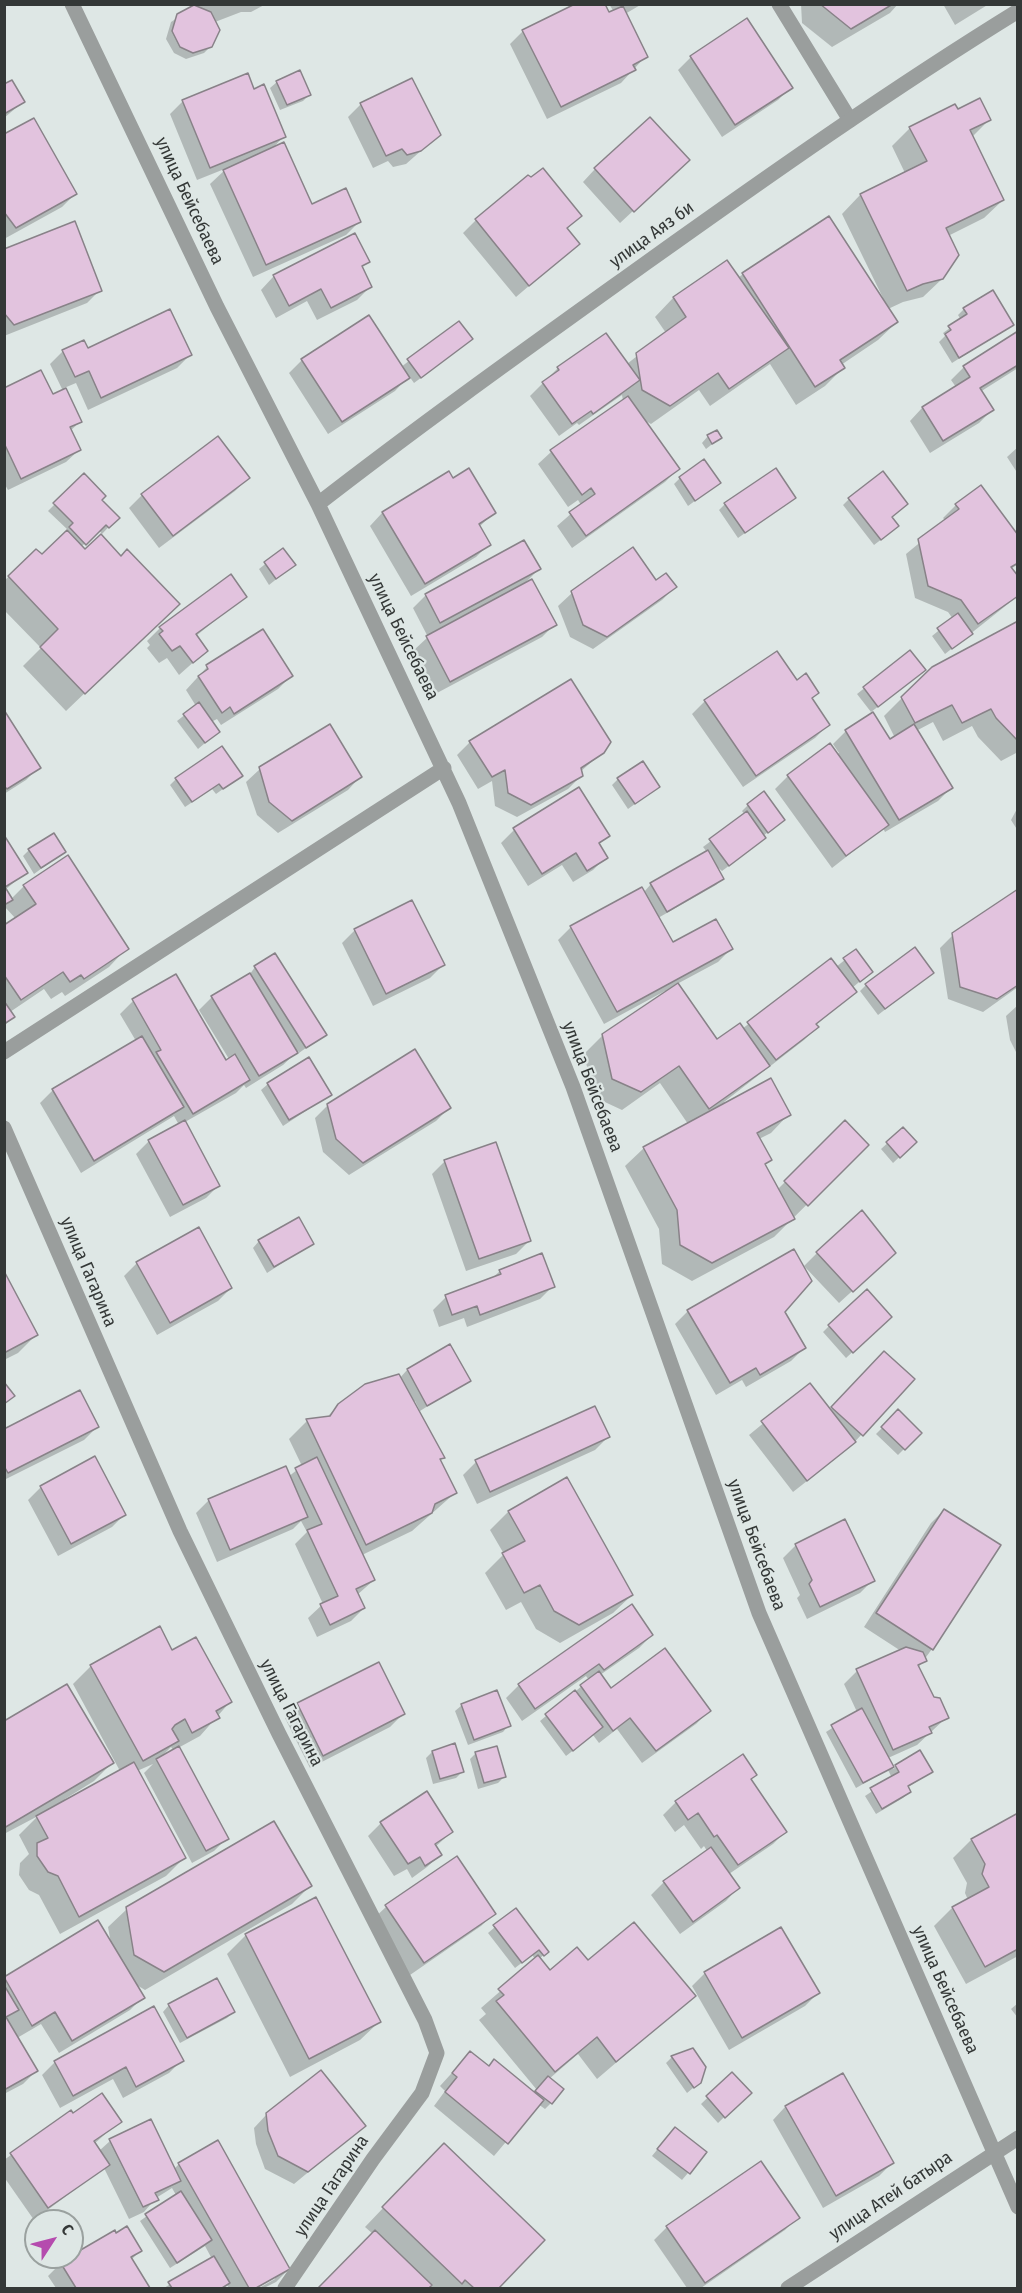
<!DOCTYPE html>
<html>
<head>
<meta charset="utf-8">
<style>
	body { margin:0 }
	#map { position:relative; width:1022px; height:2293px; overflow:hidden; background:#dee7e5; font-family:"Fira Sans Condensed",sans-serif }
	canvas { display:block }
	.frame { position:absolute; inset:0; border:6px solid #343837; pointer-events:none }
	.north { position:absolute; left:24px; top:2209px; width:60px; height:60px; box-sizing:border-box; background:#dee7e5; border:2px solid #9aa19f; border-radius:50%; rotate:54deg; font-size:16px; font-weight:700; line-height:24px; text-align:center; color:#343837 }
	.north::after { content:''; display:block; margin:auto; width:21px; height:27px; background:#b54bae; clip-path:polygon(50% 0,100% 100%,50% 72%,0 100%) }
</style>
</head>
<body>
<div id="map">
<canvas width="1022" height="2293"></canvas>
<div class="frame"></div>
<div class="north">С</div>
</div>
<script>
const ctx = document.querySelector('canvas').getContext('2d');
ctx.lineJoin = 'round';
function paint(path, color) { ctx.fillStyle = color; ctx.fill(path, 'evenodd'); }
function trace(path, color, width, dash) { ctx.strokeStyle = color; ctx.lineWidth = width; ctx.lineCap = dash ? 'butt' : 'round'; ctx.setLineDash(dash || []); ctx.stroke(path); }
function drawText(font, color, halo, rows, align = 'center') {
  ctx.font = font + ' "Fira Sans Condensed",sans-serif'; ctx.lineWidth = 4.5; ctx.setLineDash([]); ctx.textBaseline = 'middle'; ctx.strokeStyle = halo; ctx.fillStyle = color; for (const [text, x, y, turn = 0] of rows) {
    ctx.save(); ctx.translate(x, y); ctx.rotate((+turn || 0) * Math.PI / 180); ctx.textAlign = isNaN(turn) ? turn : align; if (halo) ctx.strokeText(text, 0, 0); ctx.fillText(text, 0, 0); ctx.restore();
  }
}
paint(new Path2D(`
	M192,4H266L251,12H241L215,22L211,46L204,53L186,59L174,53L166,39L171,22L194,7Z
	M609,4H642L625,14L646,56L621,83L547,119L510,44L523,31L608,14L614,12Z
	M801,4H898L890,13L832,47L802,23Z
	M943,4H989L955,25Z
	M691,57L791,87L778,100L722,137L678,70Z
	M277,82L309,95L303,101L280,110L270,88Z
	M4,86L23,102L4,118Z
	M253,91L284,136L271,150L311,206L359,222L346,235L253,277L210,184L227,168L197,180L170,114L183,101Z
	M361,104L439,135L406,164L393,167L388,161L373,168L348,117Z
	M957,111L989,120L972,137L1003,200L984,218L948,236L942,279L923,297L903,302L888,309L897,322L878,340L841,365L843,368L825,386L796,405L770,364L710,406L699,390L651,424L642,419L678,469L665,482L572,548L557,526L581,505L578,500L568,507L538,464L551,452L623,401L622,395L579,425L577,423L559,436L530,396L558,368L627,364L666,333L655,317L673,298L727,262L738,278L743,274L883,298L842,214L860,195L905,173L892,146L910,128Z
	M4,136L75,194L62,207L4,239Z
	M595,169L675,172L620,223L583,182Z
	M580,216L566,230L578,244L516,297L463,233L476,220Z
	M355,235L368,261L361,269L370,287L357,300L317,320L307,301L276,318L261,290L273,277Z
	M4,250L100,290L87,303L4,336Z
	M964,309L1012,325L952,363L939,342L945,336L943,333L961,320L958,315Z
	M459,323L471,339L465,345L414,383L409,376L395,391L328,434L289,373L302,360L401,367Z
	M1018,333V368L980,392L992,410L979,423L930,453L910,421L922,408L956,387L951,380L964,367Z
	M87,350L190,355L177,368L88,410L76,383L64,388L80,422L70,431L79,450L66,462L8,490L4,483V389L52,396L63,391L50,364L63,351Z
	M708,436L720,438L706,449L702,443Z
	M1018,447V474L1007,457Z
	M84,475L100,500L117,518L102,534L99,530L81,547L159,622L66,711L23,666L41,648L4,610V581L36,551L42,556L68,530L48,511Z
	M248,478L235,491L159,548L129,508L142,495Z
	M680,478L719,483L688,506L674,484Z
	M453,480L494,513L479,527L489,544L476,557L411,596L370,526L382,513Z
	M794,498L738,538L719,510L725,504Z
	M849,499L890,518L891,532L874,545L843,505Z
	M956,505L1018,538V564L1011,569L1018,596L945,654L932,636L953,619L948,612L915,598L906,554L946,521L943,518Z
	M633,549L655,582L675,587L662,600L593,649L570,637L558,606L572,593Z
	M283,550L294,565L269,585L259,569Z
	M539,569L522,586L555,624L542,637L437,693L414,650L428,637L413,608L426,595Z
	M245,596L196,636L206,651L179,675L167,658L159,663L147,648L150,645L147,641L160,628Z
	M1018,622V752L1001,761L978,737L972,726L943,741L933,722L916,731L951,788L938,801L885,832L883,828L832,868L775,789L788,776L839,753L833,744L846,731L889,741L895,738L884,716L902,698Z
	M910,652L918,676L871,712L857,694Z
	M207,667L291,676L278,689L221,725L217,719L211,722L218,732L198,749L177,721L196,706L186,690Z
	M796,682L817,693L811,699L828,725L815,738L743,787L692,714L705,701Z
	M4,713L39,767L26,780L4,794Z
	M470,742L603,752L580,772L581,776L568,789L517,817L495,806L492,781L478,789L457,755Z
	M260,769L360,777L348,790L278,833L257,815L246,782Z
	M241,776L216,794L212,789L185,807L170,785L176,779Z
	M618,779L658,787L628,809L612,785Z
	M748,805L783,820L763,836L758,844L722,871L715,865L723,878L716,885L658,918L672,944L731,949L718,962L677,984L717,1041L742,1029L831,960L836,967L856,951L871,972L852,988L855,992L816,1025L817,1027L804,1040L724,1102L789,1114L771,1133L759,1139L770,1160L764,1166L777,1190L845,1122L867,1145L774,1237L692,1281L662,1264L659,1229L625,1166L644,1148L688,1124L660,1083L622,1110L594,1097L584,1054L603,1035L666,993L665,991L604,1024L558,940L571,927L644,892L651,884L707,852L703,847L745,815L742,811Z
	M1018,807V831L1011,820Z
	M514,830L608,836L598,845L606,857L593,870L573,882L562,865L528,886L501,843Z
	M4,838L26,872L5,890L11,899L24,886L127,948L109,967L65,996L62,992L51,999L44,989L10,1012L13,1017L4,1026V927L16,919L4,906Z
	M29,850L64,852L34,874L23,856Z
	M1018,891V987L983,1012L948,999L940,948L953,935Z
	M411,902L443,965L430,978L373,1006L342,943L355,930Z
	M255,967L325,1034L299,1053L298,1051L283,1065L246,1088L244,1085L236,1093L185,1122L219,1185L206,1198L170,1217L136,1154L149,1141L179,1125L174,1116L81,1173L40,1103L53,1090L136,1041L120,1014L133,1001L225,1062L229,1059L199,1010L212,997L250,974Z
	M932,973L878,1015L860,991L866,985Z
	M1018,1005V1056L1010,1040L1006,1016Z
	M268,1084L330,1095L283,1126L261,1090Z
	M328,1105L449,1108L436,1121L349,1175L323,1152L315,1118Z
	M903,1129L915,1142L893,1163L881,1149Z
	M445,1161L529,1241L516,1254L466,1271L432,1174Z
	M259,1241L313,1243L267,1273L253,1248Z
	M817,1253L881,1265L839,1303L804,1266Z
	M541,1255L553,1286L540,1299L467,1327L464,1318L439,1327L433,1310L446,1297L491,1279L500,1271Z
	M137,1263L231,1288L218,1301L157,1335L124,1276Z
	M4,1275L36,1335L18,1353L4,1360Z
	M688,1311L783,1312L804,1348L791,1361L746,1387L742,1380L716,1395L675,1324Z
	M890,1317L846,1358L823,1332L829,1326Z
	M449,1346L469,1380L420,1411L415,1401L413,1403L443,1458L439,1462L455,1493L412,1531L362,1555L374,1580L357,1595L364,1608L351,1621L317,1637L308,1618L323,1604L295,1544L307,1532L301,1521L293,1529L217,1562L196,1513L209,1500L288,1477L302,1466L289,1439L307,1421L326,1418L339,1405L399,1379L407,1370Z
	M871,1365L913,1379L849,1448L793,1492L749,1435L810,1385L831,1409Z
	M595,1408L608,1437L595,1450L477,1504L463,1475L476,1462Z
	M898,1412L920,1433L898,1455L876,1434Z
	M97,1427L84,1440L4,1480V1430Z
	M567,1480L632,1595L613,1613L560,1643L536,1629L521,1602L506,1610L485,1573L504,1554L490,1530L508,1512Z
	M41,1487L124,1515L112,1527L58,1556L28,1500Z
	M944,1510L932,1649L918,1668L933,1698L947,1717L917,1745L888,1758L893,1769L919,1752L931,1772L907,1788L910,1792L903,1798L876,1814L865,1796L892,1778L888,1770L856,1788L826,1732L857,1712L844,1684L857,1671L901,1651L864,1627L931,1523Z
	M796,1545L873,1580L860,1593L807,1619L797,1598L800,1595L783,1558Z
	M652,1635L639,1648L600,1675L611,1690L709,1711L696,1724L642,1763L617,1729L599,1743L593,1735L566,1756L540,1721L589,1680L586,1676L522,1721L506,1698L519,1685Z
	M171,1652L230,1702L200,1736L178,1748L227,1838L214,1851L192,1863L144,1773L153,1764L137,1771L184,1858L166,1876L60,1934L39,1895L29,1890L19,1875L20,1863L29,1854L19,1835L38,1816L4,1834V1723L112,1763L94,1781L65,1799L66,1801L120,1771L73,1684L91,1666ZM171,1747L174,1751L162,1756Z
	M378,1664L403,1714L390,1727L310,1768L285,1718L298,1705Z
	M462,1705L509,1725L503,1732L468,1745L455,1711Z
	M432,1752L462,1772L456,1778L433,1784L426,1758Z
	M476,1753L504,1777L498,1783L478,1789L470,1759Z
	M750,1779L786,1831L773,1844L729,1874L738,1888L726,1901L680,1934L651,1895L664,1882L707,1851L704,1846L701,1849L684,1825L675,1832L663,1815L676,1802Z
	M426,1793L452,1832L435,1847L440,1855L427,1867L412,1878L407,1869L394,1876L368,1836L381,1823Z
	M1018,1815V1956L966,1984L934,1926L952,1908L968,1900L965,1893L967,1883L953,1858L971,1840Z
	M457,1858L494,1914L481,1926L410,1975L373,1919L386,1907Z
	M310,1886L292,1904L145,1990L135,1984L143,1997L130,2010L59,2053L41,2024L17,2038L36,2071L23,2084L4,2094L5,1978L111,1944L108,1927L127,1909Z
	M316,1899L379,2022L360,2040L290,2077L227,1954L245,1936Z
	M515,1910L547,1952L539,1959L550,1972L588,1962L694,1996L597,2079L578,2054L549,2079L551,2103L545,2109L538,2104L494,2156L434,2106L445,2091L440,2086L470,2053L488,2067L534,2094L537,2090L479,2020L486,2014L481,2008L536,1960L532,1955L515,1968L488,1933Z
	M705,1973L818,1993L805,2006L729,2050L692,1986Z
	M1018,2003V2018L1011,2009Z
	M169,2005L233,2012L227,2018L180,2043L163,2012Z
	M692,2050L699,2083L687,2093L666,2063L672,2057Z
	M182,2060L169,2073L123,2098L113,2079L60,2108L42,2075L55,2062Z
	M732,2074L749,2093L718,2123L701,2104Z
	M842,2075L892,2163L879,2176L823,2208L773,2120L785,2107Z
	M71,2112L73,2115L120,2121L94,2144L99,2151L110,2141L174,2169L179,2164L289,2269L276,2282L264,2288H259L275,2279V2276L253,2288H229L227,2285L223,2288H164L212,2259L205,2246L170,2268L140,2221L176,2195L172,2188L156,2198L144,2212L129,2219L104,2168L34,2220L4,2177V2160Z
	M267,2114L364,2126L294,2184L265,2169L256,2144L254,2128Z
	M669,2135L705,2153L682,2180L652,2156Z
	M426,2163L543,2240L497,2288H320L373,2234L365,2227Z
	M760,2163L798,2217L785,2230L701,2288H687L654,2240L667,2227Z
	M140,2251L131,2260L148,2288H56L48,2276L61,2263Z`), '#0003');
const building = new Path2D(`
	M575,4H605L609,12L623,6L648,57L633,65L636,70L561,107L522,30Z
	M820,4H893L851,29Z
	M194,5L211,12L220,30L212,47L193,53L180,47L172,31L177,14Z
	M747,18L793,88L735,125L690,56Z
	M300,70L311,95L287,105L276,81Z
	M248,73L254,89L264,84L286,137L210,168L182,100Z
	M412,78L441,135L421,151L407,155L402,149L386,156L360,103Z
	M12,80L25,102L4,114V84Z
	M980,98L991,120L970,130L1004,200L946,228L959,255L943,279L923,284L907,291L860,194L927,161L909,127L955,104L958,109Z
	M650,117L690,160L634,212L594,168Z
	M34,118L77,194L16,228L4,212V134Z
	M284,142L312,204L346,188L361,222L266,265L223,170Z
	M543,168L582,216L567,228L580,244L529,286L475,219L528,175L531,177Z
	M829,216L898,322L840,360L845,368L815,387L742,273Z
	M75,221L102,291L14,325L4,313V249Z
	M355,233L370,262L362,266L372,287L331,308L321,289L289,306L273,275Z
	M727,260L789,348L729,389L718,373L670,406L642,390L636,353L686,317L673,297Z
	M993,290L1014,325L959,358L945,334L951,330L948,326L967,314L963,308Z
	M170,309L192,355L101,398L89,371L75,377L62,350L84,340L88,348Z
	M369,315L410,378L342,422L301,359Z
	M459,321L473,339L421,378L407,359Z
	M1018,331V365L980,388L994,410L943,441L922,407L970,377L963,366Z
	M606,333L640,380L593,414L591,411L572,424L542,382L559,370L557,367Z
	M41,370L53,394L66,388L82,422L70,427L81,450L21,479L4,443V388Z
	M628,396L680,469L586,536L569,512L595,494L591,488L582,495L550,450Z
	M717,430L722,438L712,444L707,435Z
	M218,436L250,478L173,536L141,494Z
	M704,459L721,483L695,501L679,477Z
	M469,468L496,513L479,524L491,545L425,584L382,512L449,471L453,478Z
	M776,468L796,498L745,533L724,503Z
	M883,471L908,504L892,517L899,526L881,540L848,498Z
	M84,473L106,496L102,500L120,518L109,528L106,525L86,545L69,527L73,523L53,503Z
	M981,485L1018,535V563L1011,567L1018,576V596L978,624L961,600L928,586L918,539L959,509L955,504Z
	M67,530L85,549L101,534L121,556L127,549L180,604L85,694L40,647L58,629L8,576L36,549L42,554Z
	M524,540L541,569L440,623L425,594Z
	M633,547L656,580L666,573L677,587L607,637L583,625L571,591Z
	M283,548L296,565L276,579L264,562Z
	M231,574L247,597L196,634L208,651L193,663L180,646L172,651L159,634L163,631L159,627Z
	M532,579L557,625L450,682L426,636Z
	M958,613L973,634L952,649L937,628Z
	M1018,621V741L996,718L991,709L962,723L952,705L915,723L901,697L932,667Z
	M263,629L293,676L234,714L230,707L222,713L198,676L208,669L206,665Z
	M910,650L926,670L878,707L863,687Z
	M777,651L797,680L806,673L819,693L812,698L830,725L756,776L704,700Z
	M571,679L611,742L604,753L581,768L583,776L531,805L508,793L505,770L492,777L469,741Z
	M199,702L220,732L205,743L183,714Z
	M4,710L41,768L7,789L4,786Z
	M873,712L890,739L914,724L953,788L899,820L845,730Z
	M330,724L362,777L292,821L269,802L259,767Z
	M830,743L889,825L846,856L787,775Z
	M222,746L243,776L223,789L219,784L192,802L175,778Z
	M643,761L660,787L635,804L617,778Z
	M579,787L610,836L599,843L608,858L587,871L576,853L542,874L513,828Z
	M764,791L785,820L768,833L747,804Z
	M747,811L766,838L729,866L709,839Z
	M54,833L66,852L41,868L28,849Z
	M4,835L28,873L5,887L13,900L4,905Z
	M708,850L724,879L667,912L650,883Z
	M68,855L129,949L84,979L81,975L70,982L63,972L21,1000L4,975V925L36,904L23,885Z
	M642,887L673,942L716,919L733,949L617,1012L570,926Z
	M1018,889V985L997,999L960,987L952,933Z
	M412,900L445,965L386,994L354,929Z
	M915,947L934,973L885,1009L865,984Z
	M856,949L873,972L860,982L843,958Z
	M275,953L327,1035L306,1048L254,966Z
	M831,958L857,992L816,1024L819,1027L776,1060L747,1022Z
	M250,973L298,1053L259,1076L211,996Z
	M176,974L226,1060L235,1054L250,1080L193,1114L156,1052L161,1050L132,999Z
	M678,983L717,1039L740,1023L770,1066L709,1109L679,1066L641,1092L612,1079L602,1034Z
	M4,1001L15,1017L4,1024Z
	M142,1036L184,1107L94,1161L52,1089Z
	M415,1049L451,1108L363,1163L336,1139L327,1104Z
	M309,1057L332,1095L289,1120L267,1083Z
	M771,1078L791,1115L757,1133L772,1160L765,1164L795,1219L712,1263L680,1245L677,1210L643,1147Z
	M185,1120L220,1186L183,1205L148,1140Z
	M845,1120L869,1145L808,1206L784,1181Z
	M903,1127L917,1142L900,1158L886,1142Z
	M496,1142L531,1241L479,1259L444,1160Z
	M862,1210L896,1253L853,1292L816,1252Z
	M299,1217L314,1244L274,1267L258,1240Z
	M199,1227L232,1288L170,1323L136,1262Z
	M794,1249L812,1281L785,1312L806,1348L760,1375L756,1368L730,1383L687,1310Z
	M542,1253L555,1287L480,1315L477,1306L452,1315L445,1295L501,1274L499,1270Z
	M4,1271L38,1335L4,1353Z
	M867,1289L892,1317L853,1353L828,1325Z
	M450,1344L471,1381L427,1406L407,1369Z
	M884,1351L915,1379L863,1436L831,1407Z
	M399,1374L445,1458L440,1459L457,1493L435,1504L432,1513L366,1545L306,1419L330,1416L338,1404L365,1384Z
	M4,1382L15,1396L4,1404Z
	M810,1383L856,1442L807,1481L761,1421Z
	M80,1390L99,1427L8,1473L4,1466V1429Z
	M595,1406L610,1437L490,1492L475,1460Z
	M898,1409L922,1433L905,1450L881,1427Z
	M95,1456L126,1515L71,1544L40,1486Z
	M317,1457L375,1580L356,1589L365,1608L330,1625L320,1604L338,1596L307,1530L322,1524L295,1468Z
	M286,1466L308,1517L230,1550L208,1499Z
	M567,1477L633,1595L579,1625L554,1611L540,1585L524,1593L502,1553L525,1541L508,1511Z
	M944,1509L1001,1545L933,1650L876,1613Z
	M845,1519L875,1581L820,1607L809,1584L812,1580L795,1544Z
	M632,1604L653,1635L604,1670L599,1664L535,1709L518,1684Z
	M160,1626L172,1650L196,1637L232,1702L216,1711L220,1718L192,1733L185,1719L175,1725L172,1729L179,1741L143,1761L90,1665Z
	M906,1647L923,1652L927,1661L918,1665L934,1697L940,1698L949,1718L929,1727L932,1733L893,1750L856,1669Z
	M665,1648L711,1711L656,1751L630,1718L613,1731L580,1685L599,1671L611,1688Z
	M379,1662L405,1714L323,1756L297,1703Z
	M67,1684L114,1763L4,1828V1721Z
	M497,1690L511,1726L474,1740L461,1704Z
	M575,1690L603,1727L573,1751L545,1714Z
	M862,1708L894,1767L863,1783L831,1725Z
	M455,1743L464,1772L440,1779L432,1751Z
	M179,1746L229,1839L206,1851L156,1759Z
	M497,1746L506,1777L484,1783L475,1752Z
	M920,1750L933,1772L908,1786L911,1792L882,1809L870,1788L899,1772L895,1765Z
	M743,1754L757,1775L751,1779L787,1832L738,1865L717,1835L714,1837L698,1813L688,1820L675,1801Z
	M134,1762L186,1858L79,1917L58,1876L48,1872L37,1856V1843L48,1838L36,1816Z
	M427,1791L453,1832L435,1844L442,1855L425,1866L420,1857L408,1864L380,1822Z
	M1018,1813V1949L985,1967L952,1907L989,1887L982,1874L985,1864L971,1839Z
	M274,1821L312,1886L164,1972L134,1955L126,1907Z
	M711,1847L740,1888L693,1922L663,1881Z
	M457,1856L496,1914L424,1963L385,1905Z
	M316,1897L381,2022L309,2059L245,1934Z
	M516,1908L549,1952L544,1956L539,1950L522,1963L493,1925Z
	M98,1920L145,1998L72,2041L55,2012L32,2026L4,1977Z
	M634,1922L696,1996L616,2062L597,2037L555,2072L496,2001L504,1995L498,1989L538,1955L550,1970L577,1947L588,1960Z
	M781,1927L820,1993L742,2038L704,1972Z
	M217,1978L235,2012L187,2038L168,2004Z
	M4,1985L19,2010L6,2017L38,2071L4,2090Z
	M154,2006L184,2061L136,2087L126,2067L73,2096L54,2061Z
	M693,2048L706,2067L701,2083L694,2088L671,2056Z
	M470,2051L489,2066L494,2059L544,2100L508,2144L445,2092L457,2077L452,2073Z
	M321,2070L366,2126L308,2172L278,2156L268,2131L266,2113Z
	M732,2072L752,2093L725,2118L706,2096Z
	M843,2073L894,2163L836,2196L785,2106Z
	M548,2076L564,2089L552,2104L535,2091Z
	M102,2093L122,2122L94,2141L110,2165L48,2208L10,2153L71,2110L73,2113Z
	M151,2119L181,2181L155,2193L159,2200L143,2207L109,2139Z
	M675,2127L707,2152L690,2174L657,2149Z
	M218,2140L290,2269L256,2288H249L178,2163Z
	M444,2143L545,2240L499,2288H474L465,2280L462,2284L382,2207Z
	M761,2161L800,2218L705,2283L666,2226Z
	M181,2191L212,2240L177,2263L145,2214Z
	M127,2226L142,2251L131,2257L150,2288H76L60,2262L115,2230L116,2233Z
	M375,2230L432,2285L429,2288H318Z
	M214,2256L230,2283L222,2288H172L168,2282Z`);
paint(building, '#e2c3de');
trace(building, '#888288', 1.5);
trace(new Path2D(`
	M779,4L850,120`), '#9a9e9d', 15);
trace(new Path2D(`
	M72,4L217,307L318,504L459,803L573,1087L759,1613L1018,2207
	M318,504C425,421 536,342 646,263C768,176 890,90 1018,11
	M4,1052L444,768
	M4,1128L180,1531L279,1734L425,2020L437,2053L422,2093L373,2159L285,2288
	M788,2288L1018,2138`), '#9a9e9d', 15);
drawText('18px', '#343837', '#dee7e5', [
	["улица Бейсебаева",189,201,65],
	["улица Аяз би",652,235,-36],
	["улица Бейсебаева",403,637,64],
	["улица Бейсебаева",592,1087,69],
	["улица Гагарина",88,1272,67],
	["улица Бейсебаева",756,1545,70],
	["улица Гагарина",291,1713,63],
	["улица Бейсебаева",945,1990,66],
	["улица Гагарина",332,2186,-56],
	["улица Атей батыра",891,2196,-34]
]);
</script>
</body>
</html>
